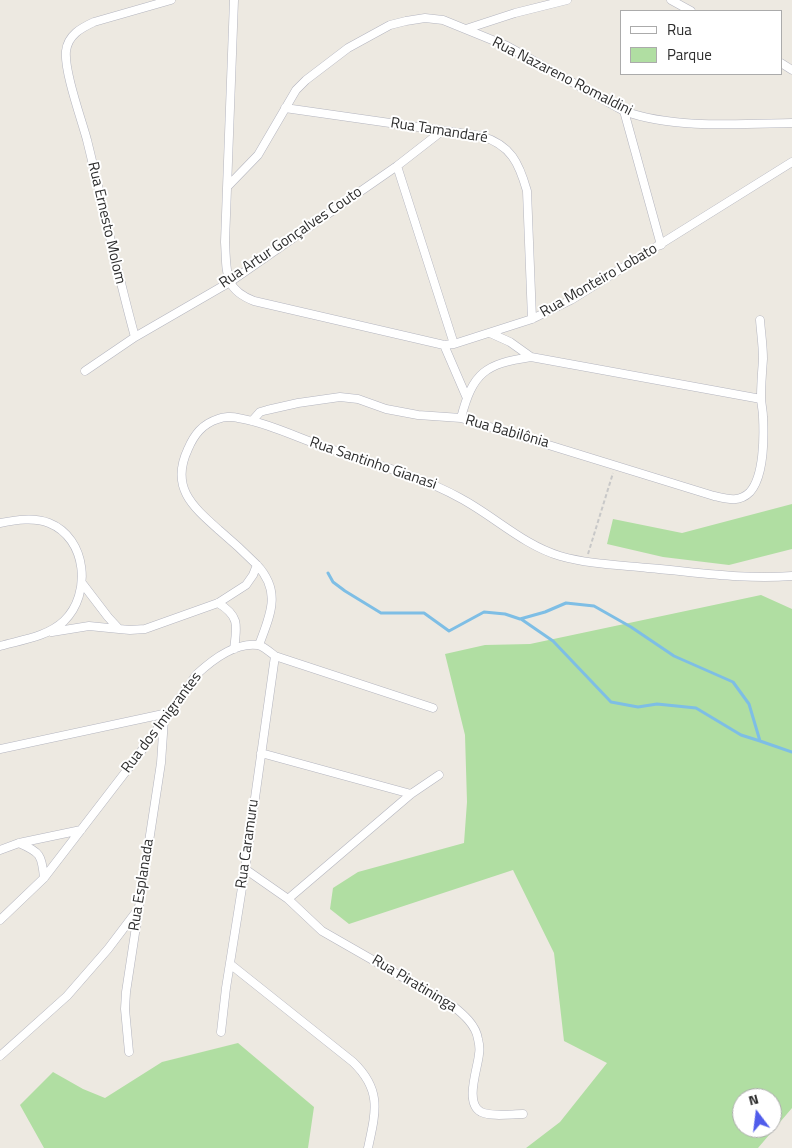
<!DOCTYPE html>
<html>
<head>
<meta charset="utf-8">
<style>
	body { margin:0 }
	#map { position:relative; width:792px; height:1148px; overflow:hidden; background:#ede9e1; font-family:"Titillium Web",sans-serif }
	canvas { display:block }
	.legend { position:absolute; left:620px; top:10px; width:162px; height:65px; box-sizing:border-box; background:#fff; border:1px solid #ababab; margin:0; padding:6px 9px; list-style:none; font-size:15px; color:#2d2d2d }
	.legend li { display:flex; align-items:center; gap:10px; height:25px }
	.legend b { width:25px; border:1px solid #ababab }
	.north { position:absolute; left:732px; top:1088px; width:50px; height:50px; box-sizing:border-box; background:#fff; border:1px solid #ababab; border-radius:50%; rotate:345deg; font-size:14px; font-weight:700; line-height:20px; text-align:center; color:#2d2d2d }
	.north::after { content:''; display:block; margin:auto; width:18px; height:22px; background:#505ceb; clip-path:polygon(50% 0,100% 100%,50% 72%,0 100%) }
</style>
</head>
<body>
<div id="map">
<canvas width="792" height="1148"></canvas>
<ul class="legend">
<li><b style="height:6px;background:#fff"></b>Rua</li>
<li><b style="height:14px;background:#b0dea2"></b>Parque</li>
</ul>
<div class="north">N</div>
</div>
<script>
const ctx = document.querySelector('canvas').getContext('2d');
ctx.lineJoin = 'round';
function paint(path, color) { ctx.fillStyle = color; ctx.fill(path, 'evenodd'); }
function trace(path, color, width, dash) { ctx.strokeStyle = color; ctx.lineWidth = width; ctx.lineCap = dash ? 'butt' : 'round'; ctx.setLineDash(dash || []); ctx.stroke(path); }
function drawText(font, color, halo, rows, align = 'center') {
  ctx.font = font + ' "Titillium Web",sans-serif'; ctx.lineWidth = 4; ctx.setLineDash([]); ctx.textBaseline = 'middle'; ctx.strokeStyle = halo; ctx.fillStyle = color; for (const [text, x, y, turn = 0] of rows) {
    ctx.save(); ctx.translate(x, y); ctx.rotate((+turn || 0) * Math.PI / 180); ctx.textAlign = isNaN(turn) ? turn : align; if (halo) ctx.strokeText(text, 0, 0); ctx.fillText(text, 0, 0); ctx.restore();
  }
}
paint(new Path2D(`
	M792,504V549L729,565L663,557L607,544L613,519L682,533Z
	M761,595L792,609V1108L758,1148H526L560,1122L607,1063L564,1041L554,953L513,870L349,924L330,909L333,888L358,872L464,843L467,802L465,735L445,654L485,645L530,644ZM742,1098H772V1128H742Z
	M238,1043L314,1107L308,1148H44L20,1105L53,1072L83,1089L105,1098L162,1062Z`), '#b0dea2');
trace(new Path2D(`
	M328,573L333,582L345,591L381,613H424L449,631L484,612L505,614L520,619L545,612L566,603L594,606L631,627L674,656L733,682L749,704L760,741L792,752
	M521,619L553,641L611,702L638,707L657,704L696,708L741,735L760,741`), '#7ebee5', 3);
const minor = new Path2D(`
	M234,0L225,242C227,272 223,289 254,301L444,345L454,344L532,319L571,300L792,162
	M671,0L691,11
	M466,29L515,13L567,0
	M781,63L792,70
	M285,108L481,136C511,145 519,163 527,191L532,319
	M624,111L661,245
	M397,166L454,344
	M228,186L258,155L296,90L306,80L348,48L390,25L406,21L425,18L443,20L507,46L624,111C672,129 741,124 792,123
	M490,333L510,342L531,357L761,399
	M135,337L230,282L397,166L442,131
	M444,345L466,396
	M85,371L135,337C117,272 103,205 87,140C81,118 64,71 66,51C68,35 81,28 94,22L171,0
	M461,418C473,372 485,364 531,357
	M252,421L260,412L267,410L298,403L340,397L358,399L386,409L418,415L461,418L714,496C727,499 739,503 750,492C764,476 764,437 763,417C763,410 761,404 761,397C761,385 762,372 763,359C763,346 761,333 760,320
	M0,523C16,520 34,517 49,523C87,538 92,594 64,621C47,637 21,640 0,646
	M82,583L108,617L119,629L130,630L145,629L218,603L246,585L253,575L257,565
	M218,603C240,616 237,626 234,649
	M52,632L89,626L119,629
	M259,645C270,615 282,592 257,565C245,553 232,541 219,530C192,506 170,487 188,449C194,435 202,424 218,419C223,417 232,416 238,418C268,423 296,437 325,447C371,463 418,475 460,498C494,516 523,545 560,556C588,564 619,565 648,568C696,572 744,580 792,576
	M0,749L168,713
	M261,753L411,794
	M19,843C40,852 42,855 44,878
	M0,850L19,843L81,830
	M245,869L288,899L322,931L453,1006C463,1014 476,1025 478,1039C479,1043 480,1049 479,1054C478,1068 464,1103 481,1112C492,1117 511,1114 523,1114
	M288,899L411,794L439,775
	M0,920L44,878L137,757L197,674C212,660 236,642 258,645C263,646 270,652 275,656L433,708
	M230,964L353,1062C382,1090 376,1111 368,1148
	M221,1032L226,988L245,869L275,656
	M129,1052L125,1009L126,992L161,763L164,719
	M0,1056L67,996L108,949L136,912`);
trace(minor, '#b4b5bf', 9);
trace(new Path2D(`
	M588,554L613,473`), '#c8c8c8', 2, [4, 2.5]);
trace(minor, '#fff', 8);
drawText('15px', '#2d2d2d', '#fff', [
	["Rua Nazareno Romaldini",562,77,27],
	["Rua Tamandaré",439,131,9],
	["Rua Ernesto Molom",106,223,77],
	["Rua Artur Gonçalves Couto",291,238,-34],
	["Rua Monteiro Lobato",599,281,-30],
	["Rua Babilônia",507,432,16],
	["Rua Santinho Gianasi",373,464,19],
	["Rua dos Imigrantes",162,723,-53],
	["Rua Caramuru",248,844,-82],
	["Rua Esplanada",142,885,-81],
	["Rua Piratininga",414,984,31]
]);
</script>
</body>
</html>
